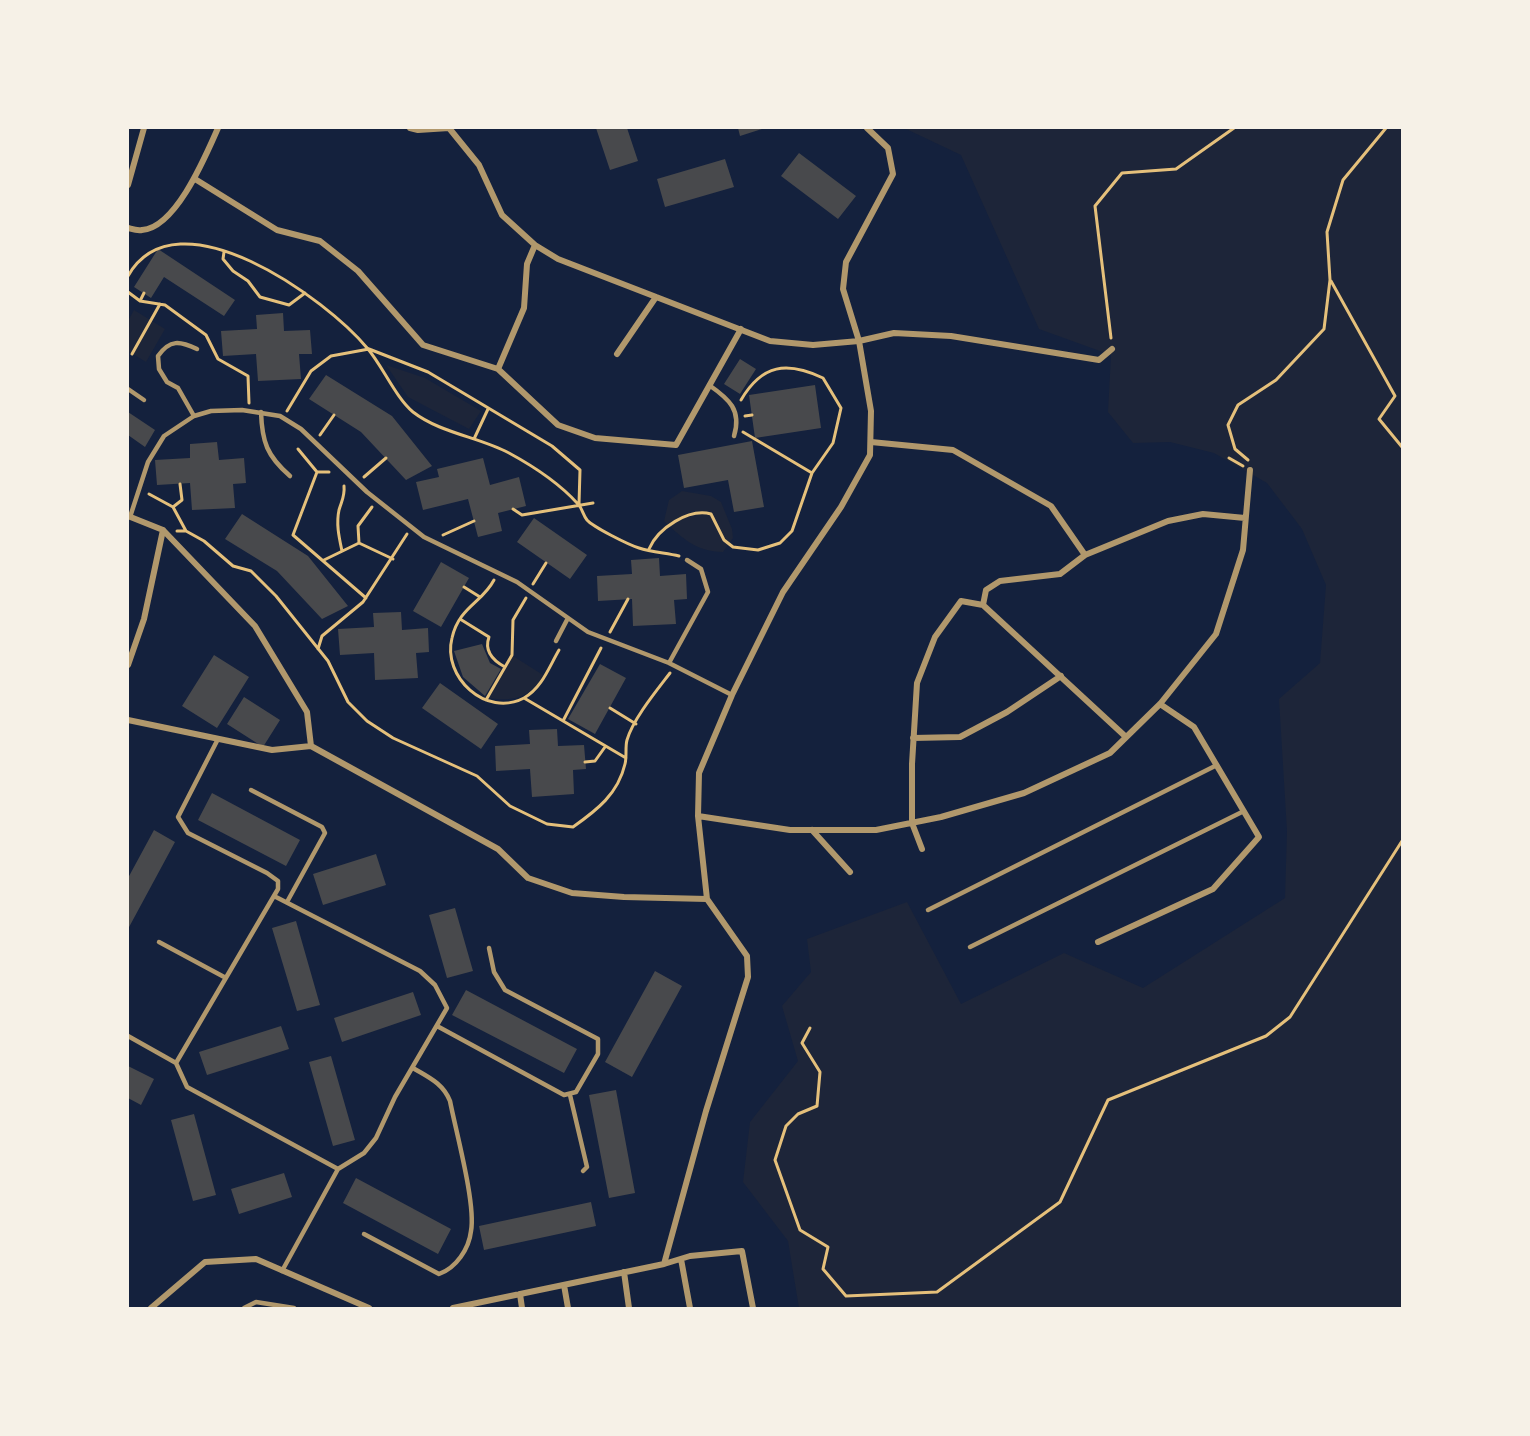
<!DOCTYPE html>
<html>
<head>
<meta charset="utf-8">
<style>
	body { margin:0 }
	#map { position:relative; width:1530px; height:1436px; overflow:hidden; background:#14213d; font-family:"IBM Plex Sans",sans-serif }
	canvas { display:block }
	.frame { position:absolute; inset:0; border:129px solid #f6f1e7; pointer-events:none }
</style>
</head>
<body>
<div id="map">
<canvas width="1530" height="1436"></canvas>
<div class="frame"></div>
</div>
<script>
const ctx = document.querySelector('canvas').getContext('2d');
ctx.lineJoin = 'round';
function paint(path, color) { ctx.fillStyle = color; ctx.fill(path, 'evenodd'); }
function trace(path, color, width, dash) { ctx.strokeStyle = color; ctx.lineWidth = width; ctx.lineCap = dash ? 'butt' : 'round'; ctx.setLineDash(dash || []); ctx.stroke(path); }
paint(new Path2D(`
	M904,128H1402V1308H799L788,1241L743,1182L750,1122L798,1061L782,1006L811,972L807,939L907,902L961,1004L1064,953L1143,988L1285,898L1287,831L1279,699L1320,663L1326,585L1302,529L1267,483L1214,453L1170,442L1133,443L1108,412L1111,355L1039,329L961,155Z
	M134,310L165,329L146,362L128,351V321Z
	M386,365L425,378L481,411L469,429L408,397Z
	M682,491L711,496L721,502L732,529L733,538L723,552C697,552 682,538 664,521L669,500Z
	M513,656L543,675C532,697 513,702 489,698Z`), '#1d2539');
paint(new Path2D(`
	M596,128H627L638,161L610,170Z
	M738,128H765L740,136Z
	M799,153L856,196L838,219L781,176Z
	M725,159L734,187L665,207L657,179Z
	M158,249L235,300L224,316L164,277L151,298L134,287Z
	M283,313L284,331L310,330L312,354H299L301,379L258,381L256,354L223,356L221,331L257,329L256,315Z
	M740,359L756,369L740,394L724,384Z
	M326,375L392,416L432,466L406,480L361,432L309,399Z
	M815,385L821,428L755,438L749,395Z
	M128,412L155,430L145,447L128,435Z
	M752,441L764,507L734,512L728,480L684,488L678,455Z
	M217,442L219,460L244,458L246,483L233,484L235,508L192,510L190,483L157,485L155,460L190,458V444Z
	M483,458L490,485L519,477L526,506L498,513L502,531L478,537L468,499L423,510L416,482L439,477L437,469Z
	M242,514L308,556L348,606L322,619L277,571L225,539Z
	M534,518L587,555L570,579L517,542Z
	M659,558L660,576L686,574L687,599L674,600L676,624L633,626L632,599L598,601L597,576L632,574L631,560Z
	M441,562L469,578L441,627L413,611Z
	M401,612L402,630L428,628L429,652L416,653L418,678L375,680L374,653L340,655L338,629L374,627L373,613Z
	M482,644L490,663L501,669L485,696L463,677L454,651Z
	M214,655L249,677L217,728L182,706Z
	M600,664L626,678L595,734L568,719Z
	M440,683L498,724L481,749L422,708Z
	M244,697L280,720L263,747L227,724Z
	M557,729L558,746L584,745L586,769L573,770L574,794L532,797L530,769L496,771L495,746L530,744L529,730Z
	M212,793L300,840L286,866L198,820Z
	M154,830L175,842L128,929V878Z
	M376,854L386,885L323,905L313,874Z
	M455,908L473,971L447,978L429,915Z
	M296,921L320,1005L297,1011L272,928Z
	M655,971L682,986L632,1077L605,1062Z
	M466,990L577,1049L564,1073L452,1015Z
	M413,992L421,1015L342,1042L334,1018Z
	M281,1026L289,1049L207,1075L199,1052Z
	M331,1056L355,1140L333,1146L309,1062Z
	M128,1066L154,1079L141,1105L128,1098Z
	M616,1090L635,1193L609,1198L589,1095Z
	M194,1114L216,1195L193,1201L171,1120Z
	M284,1173L292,1197L239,1214L231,1189Z
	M356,1178L451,1229L438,1254L343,1203Z
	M591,1202L596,1226L484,1250L479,1226Z`), '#48494c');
trace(new Path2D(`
	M224,252L223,259L233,271L248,281L260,297L289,305L305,293
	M128,276C177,190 327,299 368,349C383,367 396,398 413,412C440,433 479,437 509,453C533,466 560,484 578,504C582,508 583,515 587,520C593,527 629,545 639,548C651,552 666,553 679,556
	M1331,281L1395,396L1379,419L1402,447
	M128,292L140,301L165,305L206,335L218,359L248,376L249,403
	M140,301L144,293
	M1111,338L1095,206L1122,173L1176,169L1234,128
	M132,354L160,304
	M287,411L311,371L331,356L369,349L428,372L552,446L580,470L579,504
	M745,416L752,415
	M743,432L812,473
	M320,435L334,415
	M474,439L488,409
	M298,449L317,472L293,535L366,598
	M1229,458L1243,466
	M1248,460L1235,449L1228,425L1238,405L1276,380L1324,329L1330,280L1327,232L1343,180L1386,128
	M317,472H329
	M364,477L386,458
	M149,494L173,507L186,531
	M173,507L182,500L180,484
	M513,509L522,515L593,503
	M177,531H186L204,541L233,566L251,571L276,596L328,661L348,702L367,721L393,738L477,776L510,806L547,824L573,827C597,810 618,794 625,764C627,756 625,747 627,740C633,719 657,690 670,673
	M443,535L474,521
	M359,543L358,526L372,507
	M649,549C658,528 689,508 711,514L724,540L733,547L758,550L780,543L792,531L812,473L833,443L841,408L823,378C787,361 762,364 741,400
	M342,551C339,537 336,524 339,510C342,500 345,496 344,486
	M324,560L359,543L393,559
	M494,580C482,603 459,607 452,638C442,677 486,718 524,698C542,688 549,667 559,650
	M533,584L546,563
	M464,587L480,597
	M460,619L489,637C484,651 492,660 505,667
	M610,632L628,599
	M318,649L322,636L363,602L407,534
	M524,698L626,758
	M486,700L512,655L513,620L526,598
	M610,708L636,724
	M563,721L601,648
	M585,762L595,761L605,747
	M810,1028L802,1043L820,1072L817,1106L798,1114L786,1126L775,1160L800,1230L828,1247L823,1269L846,1296L937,1292L1060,1202L1108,1100L1266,1036L1290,1017L1402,841`), '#e5c07b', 3);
trace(new Path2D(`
	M709,385C729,399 742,410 734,436
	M128,389L144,400
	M261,412C262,442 267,456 290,476
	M194,416L178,388L167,382L159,369L158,356C170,339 180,341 197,349
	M130,517L148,462L164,436L194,416L211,411L242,410L280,416L301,429L367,492L424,537L517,582L588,632L669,663L732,695
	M556,641L568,618
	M669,663L708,592L701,569L687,560
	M218,739L178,817L188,833L267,873L278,881V889L176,1063L187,1087L338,1169L282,1271
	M251,790L322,827L325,833L287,902
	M274,896L420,971L435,985L447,1008L395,1097L376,1138L364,1153L338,1169
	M928,910L1217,765
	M159,942L226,978
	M970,947L1244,811
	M437,1026L564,1095L576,1092L598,1054V1039L505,990L494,972L489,948
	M128,1036L176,1063
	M570,1095L587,1167L583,1171
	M364,1234L439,1274C456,1268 469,1249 471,1231C476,1204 456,1132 450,1101C443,1083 428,1077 413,1068
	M244,1308L256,1302L294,1308`), '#b1986c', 4.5);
trace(new Path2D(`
	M410,128L418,130L449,128
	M449,128L479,165L502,215L535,245L558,259L770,341L813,345L859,341L894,333L951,336L1099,360L1112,349
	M195,179L277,230L320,241L358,271L423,345L498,369L558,425L595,438L676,445L741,329
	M128,185L144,128
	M128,228C132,229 137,231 142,230C176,228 206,155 218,128
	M617,354L656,297
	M498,369L524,308L527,264L535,245
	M871,442L953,450L1051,506L1085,555L1060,574L1000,581L986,590L983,605
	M128,516L163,530L255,626L307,712L311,746
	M1085,555L1168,521L1203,514L1245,518
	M983,605L1126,737
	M128,665L144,619L163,530
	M128,720L272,750L311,746L498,849L528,878L572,893L624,897L707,899
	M913,738L960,737L1007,712L1061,676
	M698,816L790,830H876L941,817L1024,793L1110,753L1160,704L1216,634L1243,550L1250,470
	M812,830L850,872
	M922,849L912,823V764L917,683L935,637L961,601L983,605
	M1098,942L1213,889L1259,837L1194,727L1160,704
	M681,1259L690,1308
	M664,1264L706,1111L748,977L747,956L707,899L698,816L699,773L732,695L783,592L841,507L870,455L871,411L859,341L843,289L846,262L893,174L888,148L867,128
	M624,1272L629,1308
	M564,1285L568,1308
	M520,1294L522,1308
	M151,1308L205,1262L256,1259L369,1308
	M453,1308L664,1264L690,1256L742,1251L753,1308`), '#b1986c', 6);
</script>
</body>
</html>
